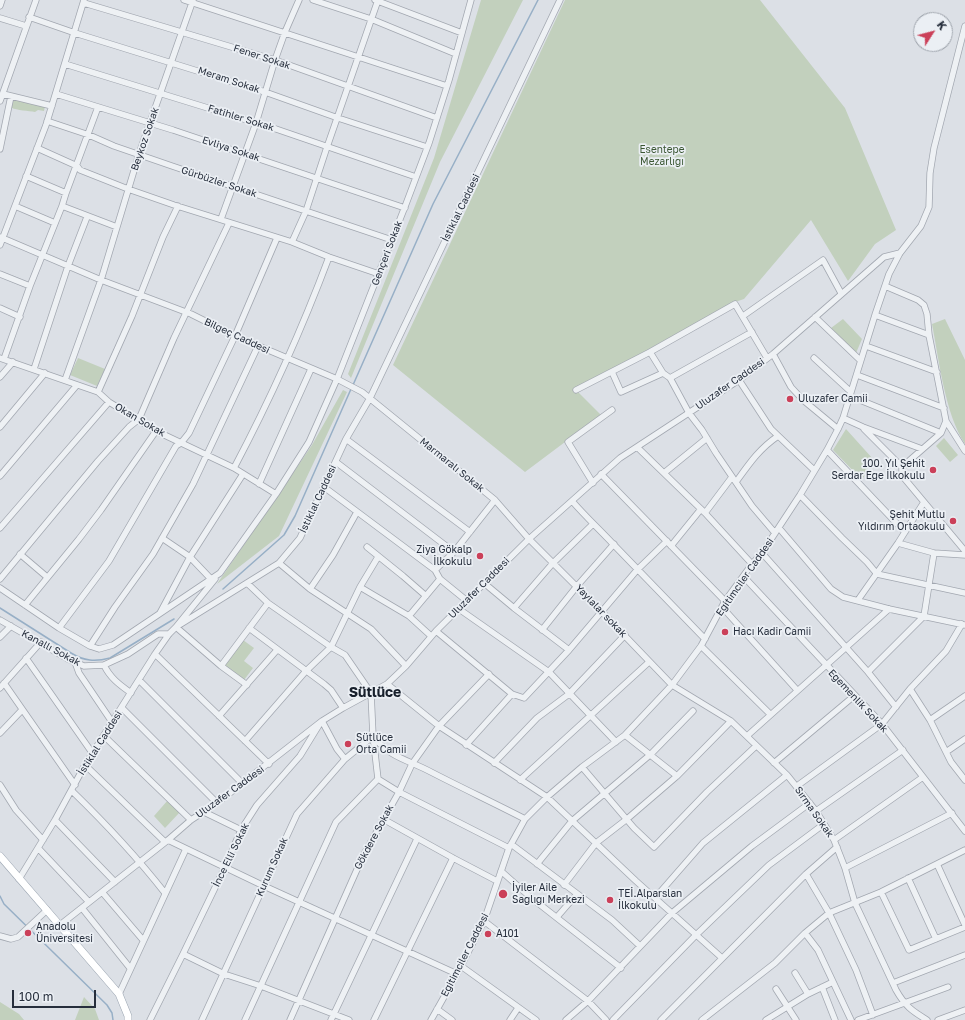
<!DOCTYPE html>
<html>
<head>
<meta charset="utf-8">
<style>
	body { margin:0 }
	#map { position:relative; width:965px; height:1020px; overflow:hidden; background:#dce0e6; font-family:"Golos Text",sans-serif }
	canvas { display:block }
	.north { position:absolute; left:913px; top:12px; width:40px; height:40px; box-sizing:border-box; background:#ebeff4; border:1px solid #9ca2aa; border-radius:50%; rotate:54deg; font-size:11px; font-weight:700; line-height:16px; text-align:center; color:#262e3c }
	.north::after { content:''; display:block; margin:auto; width:14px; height:18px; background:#cb4059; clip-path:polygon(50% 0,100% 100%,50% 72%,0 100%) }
	.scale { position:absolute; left:12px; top:990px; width:84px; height:18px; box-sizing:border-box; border:2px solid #262e3c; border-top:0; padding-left:5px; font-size:12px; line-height:14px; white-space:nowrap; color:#262e3c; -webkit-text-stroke:3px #ebeff4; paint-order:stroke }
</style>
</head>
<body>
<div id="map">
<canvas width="965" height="1020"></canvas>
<div class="north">K</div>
<div class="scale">100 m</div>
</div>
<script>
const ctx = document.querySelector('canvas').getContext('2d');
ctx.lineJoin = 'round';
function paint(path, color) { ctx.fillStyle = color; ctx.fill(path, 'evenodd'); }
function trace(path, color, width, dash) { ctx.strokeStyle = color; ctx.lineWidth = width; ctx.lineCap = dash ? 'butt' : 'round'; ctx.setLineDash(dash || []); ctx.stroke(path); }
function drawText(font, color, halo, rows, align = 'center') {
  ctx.font = font + ' "Golos Text",sans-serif'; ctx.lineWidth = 3.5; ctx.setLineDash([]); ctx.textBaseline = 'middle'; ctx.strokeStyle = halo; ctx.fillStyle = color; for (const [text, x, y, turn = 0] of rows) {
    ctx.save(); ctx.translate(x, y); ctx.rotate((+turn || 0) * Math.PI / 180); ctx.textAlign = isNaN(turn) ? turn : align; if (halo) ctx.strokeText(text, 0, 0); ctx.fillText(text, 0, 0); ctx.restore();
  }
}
paint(new Path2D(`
	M481,0H523L440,162L351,378L348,374L434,158Z
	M565,0H760L845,108L896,230L875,244L848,281L811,220L744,299L735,302L576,390L601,415L525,472L393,365Z
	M12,97L45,106L44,111L38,110L35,112C29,111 16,110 12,108Z
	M843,319L862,339L856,353L831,328Z
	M945,319L965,360V444C945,414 939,360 932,324Z
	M78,358L105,369L97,386L70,375Z
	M343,390L347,392L279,536L217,584L312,445Z
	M846,429L873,459L862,480L833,450Z
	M944,438L958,455L950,462L936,446Z
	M243,640L254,648L244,661L253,668L244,680L224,665Z
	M168,800L180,812L165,828L154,816Z
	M84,997L95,1009L99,1020H75Z
	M0,1002L19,1014L24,1020H0Z`), '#c2d0bd');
trace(new Path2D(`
	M353,385L433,204L538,0
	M223,589L284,535L295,516L351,389
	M0,608L71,653C84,661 95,662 110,658L174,619
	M0,896L4,904L107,1005L112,1013L113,1020`), '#97afc6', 1.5);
const minor = new Path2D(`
	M184,0L447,86
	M313,0L371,19L456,54
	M375,0L462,33
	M84,3L275,60L437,118
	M0,6L2,0
	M29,17L75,33L265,92L338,118L427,147
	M0,18L26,26
	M65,64L276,129L416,177
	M3,94L52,106
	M56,94L173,130L405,208
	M0,101L36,0
	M47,121L89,135L114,146L172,166L392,240
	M37,148L77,166L80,170L128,189L174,205L292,242L329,257L379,274
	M0,149L11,96
	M26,176L66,193
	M15,206L55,223
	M62,206L117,227
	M221,219L256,123L275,60L285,32L299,0
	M0,237L101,280L191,314L235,336L337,379L362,392L495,500L529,539L601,611L672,685L731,721L787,775L816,811L834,840L845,868L855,903L896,990C905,1006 912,1011 927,1020
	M292,242L306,211L326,150L378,0
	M0,245L46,125L84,0
	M0,274L30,286
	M885,286L918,300L924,305L927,314L929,335L946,421L965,451
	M0,308L20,317
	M875,315L929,335
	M743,316L823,260L841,293
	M815,317L860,360
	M866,346L937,372
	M773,354L791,387L803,400L838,429
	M0,358L98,392L109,402L156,431L234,468L276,494
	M767,358L735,304L650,352L663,373L670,378L689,413L702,430L716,453L752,506L775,533
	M814,358L851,392
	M4,359L30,286L62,206L66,193L98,107
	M34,369L68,266L87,217
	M612,372L621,392L663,373
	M857,375L944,408
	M0,377L13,362
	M670,378L752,332
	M65,380L101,280L139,154L193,0
	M739,380L771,429L814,470
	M576,390L650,352
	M98,392L132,316L163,237L178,206
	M850,396L941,433
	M843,418L863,427L922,449
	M0,427L45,373
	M864,429L902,467
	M346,439L470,532
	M637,447L705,513L752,564
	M827,450L905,532
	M336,462L454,552
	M902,467V473L904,478L965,551
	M902,467L941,433L946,421
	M234,468C270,400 302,329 329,257
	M664,473L707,438
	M601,474L725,601
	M0,476L77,385
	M736,482C749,464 759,449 778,436
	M593,483L568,442L612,410
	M259,484L311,369
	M324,487L435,570L440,579L467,601
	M800,495L842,538L867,562L877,574L965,593
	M572,501C586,517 601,531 615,546C645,577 675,608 705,639
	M705,513L732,477
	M0,528L109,402
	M779,528L831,589L843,597L889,609L965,625
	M162,538L190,557L211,579
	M898,543L934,553L965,555
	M671,546L701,509
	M367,547L403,576L426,596
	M762,553L868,672L896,707
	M20,554L47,577
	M279,563L310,589L371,629L406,666
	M435,570L454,552L495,500
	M744,577L882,724L965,831
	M0,579L98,461L129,427L139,419L174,338L229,223
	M215,579L176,627L221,666L247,685
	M247,583L268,603L331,647L345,655L371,693L373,736L378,779
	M484,583L514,608L569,650
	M360,587L409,616L431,636
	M0,588L59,628L90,646L99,649L113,645L220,573L276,494L309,442L337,379L406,204L429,143L449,80L471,0
	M310,589L333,555L357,512
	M858,600L898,543L924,502
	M25,605L79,539L101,510L156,431
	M722,607L797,690
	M514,608L553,563L593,524
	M459,609L549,672L616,742
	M160,613L190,557L243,474
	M409,616L440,579
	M0,620L68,659L84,666L104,665L128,654L158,634H169
	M59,628L109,561L176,446L181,443L189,433L235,336L277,238
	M249,628L324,684L331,690L343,708
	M542,630L577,586L614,544
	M436,631L512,694L524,698L569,650L637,570L667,541
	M0,637L11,626
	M90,646L115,607L153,554L193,484L258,346
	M701,646L770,714
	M155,654L269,764
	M26,658L93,754
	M75,662L79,673L112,722
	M104,665C110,678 120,685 131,693
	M221,666L268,603
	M868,672L924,616L934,553
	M139,680L242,783
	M4,683L75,785
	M387,684L439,726L547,797L636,881L722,958
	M0,688L41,642
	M910,689L930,720L951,762L965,780
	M122,708L217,803
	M219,716L277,650
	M930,720L965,696
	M322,721L337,749L345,759
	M0,733L22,710
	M625,735L677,776
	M104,736L191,820
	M747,736L889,609
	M374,737C390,758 409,760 431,772C462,788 494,803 525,819
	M245,741L306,671L331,647L360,587L378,557
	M466,745L512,694
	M946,752L965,739
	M494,763L537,718L569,694L625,635
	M774,763L854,696
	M85,765L165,842
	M582,767L634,828L654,847L707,792L756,746
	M378,779L399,792L509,848
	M520,780L649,662
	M0,785L16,810L43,840
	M797,786L882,724L910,689L946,651L962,624
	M72,791C105,823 136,856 165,893
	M816,811L903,750
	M204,812L241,830
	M383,819L453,858L497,881
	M55,820L115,882
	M168,840L264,886L457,974
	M834,840L923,777
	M511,844L612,920L640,946
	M38,848L89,902
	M537,864L572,821L651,754L693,711
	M937,864L965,925
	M845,868L952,813
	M501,871L529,896L621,968
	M806,874L829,913L856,970L873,1015
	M908,878L936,939
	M19,879L55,820L85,765L155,654L169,634L176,627L279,563L300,538L346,439L370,398L560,0
	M564,885L596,843L627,819L677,776L731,721
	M102,892L143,940
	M881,892L909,950L965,927
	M655,898L703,843L787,775
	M82,908L130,968
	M557,917L577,894
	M484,921L588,1001L606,1020
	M60,925L168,840L191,820L217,803L322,721L343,708L387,684L406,666L436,631L529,539L620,458L739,380L773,354L884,257L900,253
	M805,933L818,950L851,1020
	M0,936L11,939L18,937L47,910
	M183,954L224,974L261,986L349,1020
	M461,966L536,1020
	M795,973L808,994
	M893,983L965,955
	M822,987L835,1020
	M776,989L796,1020
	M119,994L186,849
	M437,1009L452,1020
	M150,1020L183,954L225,867L241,830L257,805L300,756L319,725
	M202,1020L297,814L345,759L373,736
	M245,1020L336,822L378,779
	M290,1020L363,856L399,792L412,764L439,726L489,674
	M331,1020L417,839
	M374,1020L453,858
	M431,1020L457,974L484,921L509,848L525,819L547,797L582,767L625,735L672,685L701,646L725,601L752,564L762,553L800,495L827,450L838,429L843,418L875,315L889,274L900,253L921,226L929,207L930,173L934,148L965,26
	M510,1020L518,1008
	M566,1020L588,1001L672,913L752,846L810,803
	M613,1020L696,935L769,865L824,824
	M661,1020L806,874L837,847
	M702,1020L775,963L805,933L829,913L881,892L965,850
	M766,1020L808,994L833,982
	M858,1020L948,987
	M938,1020L965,1010`);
const major = new Path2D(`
	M0,856L119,994L128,1016V1020`);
trace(minor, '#a2a7b0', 7);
trace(major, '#9ba5b1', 8);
trace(minor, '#eef1f4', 5.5);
trace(major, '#fff', 7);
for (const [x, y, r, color] of [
	[790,399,4,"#cb4059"],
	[933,470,4,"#cb4059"],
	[953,521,4,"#cb4059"],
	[480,556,4,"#cb4059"],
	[725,632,4,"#cb4059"],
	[348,744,4,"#cb4059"],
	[503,894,5,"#cb4059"],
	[610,900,4,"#cb4059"],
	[28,933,4,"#cb4059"],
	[488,934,4,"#cb4059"]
]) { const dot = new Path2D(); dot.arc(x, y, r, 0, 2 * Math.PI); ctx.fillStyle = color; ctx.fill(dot); trace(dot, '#ebeff4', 1.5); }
drawText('10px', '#262e3c', '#ebeff4', [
	["Fener Sokak",262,57,18],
	["Meram Sokak",229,80,18],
	["Fatihler Sokak",241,118,17],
	["Beykoz Sokak",145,139,-71],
	["Evliya Sokak",231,149,18],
	["Gürbüzler Sokak",219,182,18],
	["İstiklal Caddesi",461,208,-64],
	["Gençeri Sokak",387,253,-69],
	["Bilgeç Caddesi",237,336,25],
	["Uluzafer Caddesi",730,384,-35],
	["Okan Sokak",140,420,30],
	["Marmaralı Sokak",452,465,39],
	["İstiklal Caddesi",318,499,-65],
	["Eğitimciler Caddesi",745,577,-55],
	["Uluzafer Caddesi",479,588,-45],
	["Yaylalar sokak",601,611,46],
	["Kanallı Sokak",51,648,28],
	["Egemenlik Sokak",858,701,47],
	["İstiklal Caddesi",100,743,-58],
	["Uluzafer Caddesi",230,792,-36],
	["Sırma Sokak",814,812,55],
	["Gökdere Sokak",374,837,-62],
	["İnce Elli Sokak",231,855,-64],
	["Kurum Sokak",272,867,-66],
	["Eğitimciler Caddesi",465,955,-63]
]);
drawText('10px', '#3b5733', '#ebeff4', [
	["Esentepe",662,150],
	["Mezarlığı",662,162]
]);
drawText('10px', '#262e3c', '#ebeff4', [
	["Uluzafer Camii",798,399],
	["100. Yıl Şehit",925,464,"right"],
	["Serdar Ege İlkokulu",925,476,"right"],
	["Şehit Mutlu",945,515,"right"],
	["Yıldırım Ortaokulu",945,527,"right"],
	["Ziya Gökalp",472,550,"right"],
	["İlkokulu",472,562,"right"],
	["Hacı Kadir Camii",733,632],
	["Sütlüce",356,738],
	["Orta Camii",356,750],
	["İyiler Aile",512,888],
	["Sağlığı Merkezi",512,900],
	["TEİ.Alparslan",618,894],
	["İlkokulu",618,906],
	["Anadolu",36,927],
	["Üniversitesi",36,939],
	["A101",496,934]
], 'left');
drawText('bold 14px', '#18202c', '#ebeff4', [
	["Sütlüce",375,693]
]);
</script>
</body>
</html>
